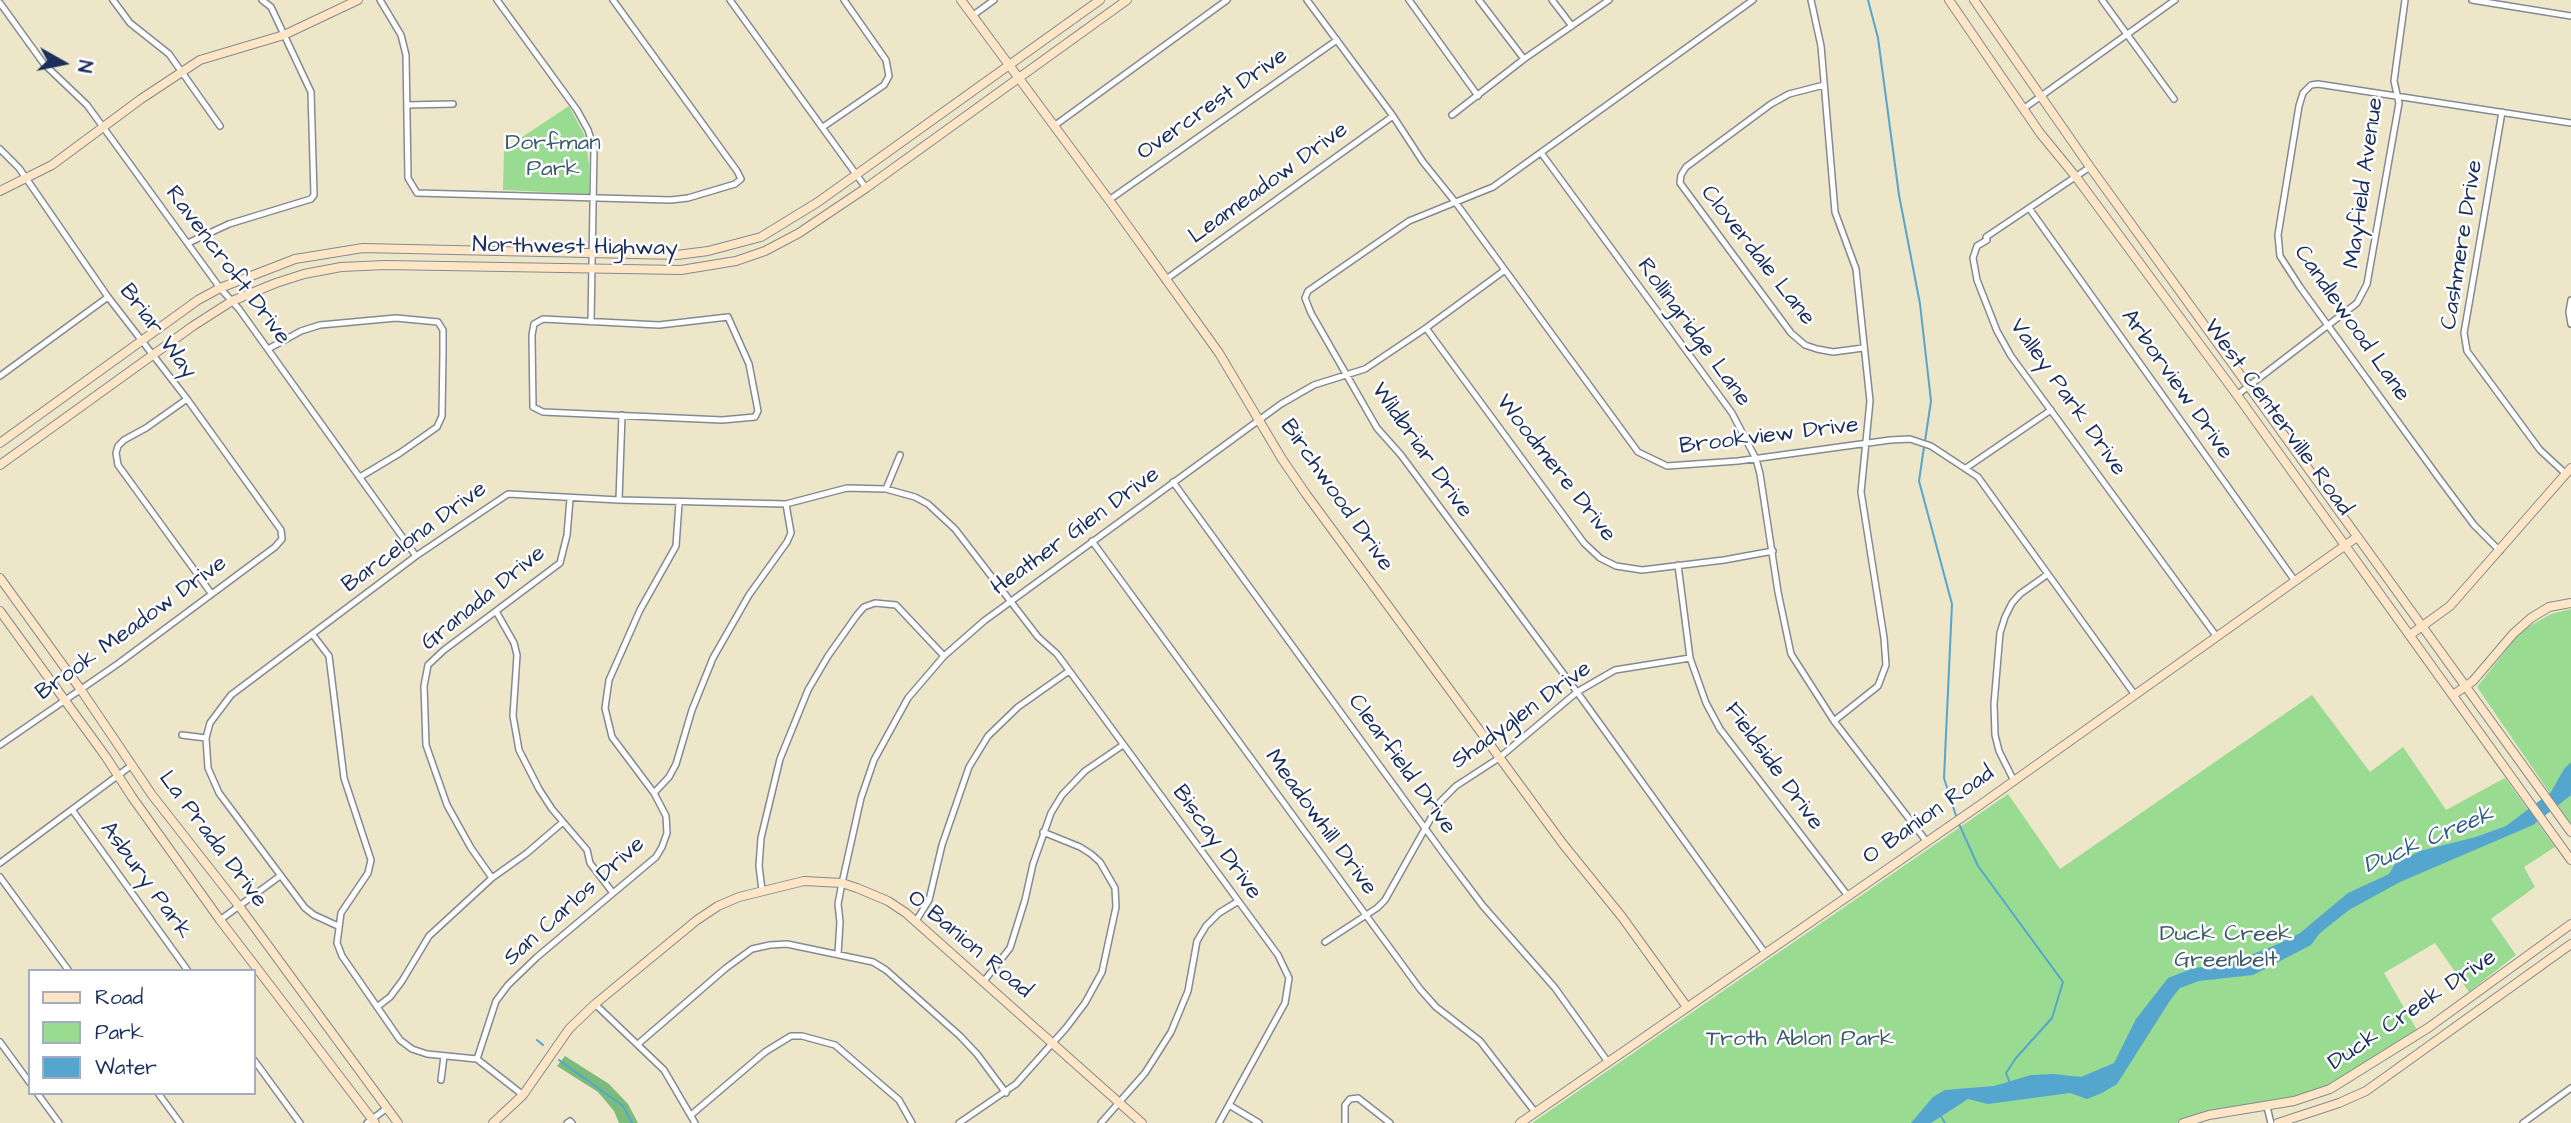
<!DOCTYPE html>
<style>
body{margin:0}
#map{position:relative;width:2571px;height:1123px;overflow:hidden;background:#ede6c9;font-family:"Architects Daughter",sans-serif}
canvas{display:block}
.legend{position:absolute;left:28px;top:969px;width:228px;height:126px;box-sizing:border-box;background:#fff;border:2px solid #a4acbf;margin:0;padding:9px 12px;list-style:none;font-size:21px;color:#1b2f5e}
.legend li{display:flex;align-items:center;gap:14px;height:35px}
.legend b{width:35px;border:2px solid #a4acbf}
.north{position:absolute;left:28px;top:28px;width:70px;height:70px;-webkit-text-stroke:5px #fff;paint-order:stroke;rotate:99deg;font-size:19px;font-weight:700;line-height:28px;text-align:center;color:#1b2f5e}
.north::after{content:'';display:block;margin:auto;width:24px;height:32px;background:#1b2f5e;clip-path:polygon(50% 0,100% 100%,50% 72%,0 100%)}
</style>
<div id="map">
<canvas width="2571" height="1123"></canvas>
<ul class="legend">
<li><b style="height:9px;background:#fde5c5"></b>Road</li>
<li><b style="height:19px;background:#9adb92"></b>Park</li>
<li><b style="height:19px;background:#54a6cf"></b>Water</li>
</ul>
<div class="north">N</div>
</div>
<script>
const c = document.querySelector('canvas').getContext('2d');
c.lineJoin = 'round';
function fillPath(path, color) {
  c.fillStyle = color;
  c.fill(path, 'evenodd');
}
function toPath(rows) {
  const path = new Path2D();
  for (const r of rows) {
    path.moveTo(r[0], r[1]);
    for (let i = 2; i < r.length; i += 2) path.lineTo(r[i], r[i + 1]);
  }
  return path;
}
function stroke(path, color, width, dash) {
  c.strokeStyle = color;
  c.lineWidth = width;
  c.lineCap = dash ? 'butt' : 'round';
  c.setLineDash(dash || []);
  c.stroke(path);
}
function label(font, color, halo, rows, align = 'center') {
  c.font = font + ' "Architects Daughter",sans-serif';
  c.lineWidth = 5;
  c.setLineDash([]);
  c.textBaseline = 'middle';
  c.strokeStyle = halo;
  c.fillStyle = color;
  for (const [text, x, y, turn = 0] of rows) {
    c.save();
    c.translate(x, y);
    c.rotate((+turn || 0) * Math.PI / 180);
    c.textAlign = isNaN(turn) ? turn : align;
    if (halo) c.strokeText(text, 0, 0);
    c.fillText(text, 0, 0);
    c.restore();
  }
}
fillPath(toPath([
 [569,106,585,136,589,164,589,194,503,190,504,149],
 [2571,609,2571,824,2477,687,2521,631,2551,614],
 [2312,695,2370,772,2403,747,2446,810,2505,778,2555,847,2524,867,2535,887,2491,919,2516,955,2469,992,2435,943,2384,973,2417,1030,2339,1082,2295,1099,2210,1113,2177,1123,1532,1123,2008,794,2060,869]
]), '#9adb92');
fillPath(toPath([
 [565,1056,609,1084,628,1104,638,1123,619,1123,614,1111,598,1092,557,1066]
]), '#7bbb7c');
fillPath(toPath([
 [2571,762,2571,795,2533,825,2400,882,2349,910,2320,933,2311,945,2253,975,2199,981,2180,988,2171,999,2117,1084,2102,1093,2087,1099,2070,1093,1988,1104,1968,1099,1931,1123,1911,1123,1933,1097,1945,1090,1994,1086,2031,1075,2054,1074,2081,1077,2114,1063,2136,1019,2168,978,2194,968,2228,964,2278,944,2300,933,2348,893,2389,874,2395,864,2420,851,2476,837,2506,826,2551,792,2564,769]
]), '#54a6cf');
stroke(toPath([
 [1868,0,1878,38,1899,195,1920,304,1931,401,1925,441],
 [1924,447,1919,481,1952,604,1944,778,1957,819],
 [1959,824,1978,866,2063,982,2052,1018,2016,1058,2006,1073,2010,1083],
 [537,1040,543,1045],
 [559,1060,623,1106,632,1123],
 [1940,1115,1945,1123]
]), '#54a6cf', 2);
const street = toPath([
 [113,0,130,23,169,54,220,126],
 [380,0,401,35,406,55,408,178,417,193,671,200,688,198,735,184,741,179,737,171,613,0],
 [497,0,577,110,588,130,594,148,591,322],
 [730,0,866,188],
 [1307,0,1393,116,1423,162,1456,203,1638,452,1667,466,1738,461,1890,440,1910,439,1931,446,1978,477,2135,695],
 [1409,0,1478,96],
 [1479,0,1524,59],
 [1552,0,1572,26],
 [1753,0,1493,187,1409,221,1308,291,1305,298,1311,313,1377,428,1401,455,1577,692,1765,953],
 [1811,0,1821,46,1835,212,1856,269,1870,401,1861,492,1884,638,1886,665,1878,686,1834,721],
 [2102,0,2174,99],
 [2472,0,2571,16],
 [0,3,44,64,87,105,220,288,239,309,416,556],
 [972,16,994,0],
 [1824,85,1789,94,1771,104,1686,167,1681,175,1680,183,1791,333,1805,345,1817,349,1833,352,1863,348],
 [407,105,453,104],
 [2023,109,2175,0],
 [2502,112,2464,333,2467,351,2540,450,2566,474],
 [1452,115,1524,59,1609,0],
 [1054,126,1227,0],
 [823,127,884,85,889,76,886,60,844,0],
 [0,149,19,168,108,297,187,399,281,530,282,539,275,547,119,663,0,745],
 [1542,154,1732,413,1756,459,1760,474,1778,592,1791,654,1834,721,1927,842],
 [2090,167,1986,237,1987,240,1977,246,1973,258,1977,280,1997,331,2011,356,2217,637],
 [1109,200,1337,40],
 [2029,208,2295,581],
 [188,243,229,224,311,199,314,195,311,92,271,7,262,0],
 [1165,280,1393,116],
 [2571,300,2569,312,2571,324],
 [728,317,749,364,758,411,755,417,722,420,543,412,533,407,532,335,534,324,543,319,659,325,728,317],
 [1426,328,1584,543,1600,558,1616,566,1642,570,1724,560,1773,551],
 [268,349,301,331,320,325,396,318,438,322,443,330,443,352,442,416,437,427,400,453,360,477],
 [0,376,108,297],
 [2237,395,2357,303,2367,284,2399,103,2394,81,2405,0],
 [187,399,146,428,124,440,118,446,116,453,118,465,211,593],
 [1966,468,2051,410],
 [1173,482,1446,857,1483,906,1555,988,1608,1062],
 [886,489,900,455],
 [619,500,622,415],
 [1092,541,1420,989,1436,1007,1480,1041,1535,1112],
 [2500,551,2474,525,2441,481,2300,287,2280,256,2278,235,2299,106,2303,93,2311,85,2318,84,2571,123],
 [1678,565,1690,658,1706,703,1720,729,1848,896],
 [497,613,514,643,517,655,513,716,519,750,539,789,552,809,587,850,590,863,613,893],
 [313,635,329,656,344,778,371,860,368,873,341,913,337,943,342,956,400,1040,412,1049,427,1054,477,1059,523,1095],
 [182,735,206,738],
 [2014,781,1999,751,1995,735,1994,704,2000,633,2005,617,2012,603,2020,594,2048,574],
 [654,793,669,777,676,764,692,710,713,658,749,595,787,542,791,533,786,504],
 [73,811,188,971],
 [0,863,132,765],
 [0,877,69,971],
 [492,878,471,848,447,805,426,745,424,686,428,665,444,650,560,563,567,535,570,499],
 [762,890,759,866,761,838,780,759,808,690,828,656,857,615,864,607,875,603,896,605,944,656],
 [220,920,280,876],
 [916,921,929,900,942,845,969,767,988,736,1018,707,1069,671],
 [338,926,314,915,305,908,219,793,208,768,206,738,210,723,231,695,416,556,508,494,619,500,786,504,847,488,886,489,915,497,928,504,955,529,1038,637,1057,654,1278,955,1289,978,1285,1003,1219,1123],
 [1325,942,1377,908,1385,900,1440,802,1456,786,1499,758,1577,692,1615,670,1690,658],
 [838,954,840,922,838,904,842,883,861,798,874,760,908,698,944,656,984,621,1281,404,1314,385,1365,369,1426,328,1505,270],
 [984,981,1010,948,1025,900,1033,864,1051,813,1062,795,1085,771,1123,745],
 [595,1004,664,1070,695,1123],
 [377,1007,390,997,402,981,429,936,492,878,527,853,563,822],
 [0,1042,30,1083],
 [638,1044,726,968,752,949,770,945,787,944,873,962,886,970,960,1036,977,1054,1006,1093],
 [477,1059,496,1001,508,985,537,957,656,857,662,847,667,833,666,816,654,793,612,737,605,708,609,680,617,662,640,610,676,546,679,503],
 [254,1060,300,1123],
 [441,1080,444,1056],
 [37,1093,59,1123],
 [158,1093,180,1123],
 [1229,1105,1259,1123],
 [2267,1107,2271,1123],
 [691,1115,765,1052,791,1036,802,1036,835,1045,899,1100,912,1123],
 [367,1123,387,1108],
 [567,1123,570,1121,572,1123],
 [959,1123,1016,1084,1066,1028,1085,1003,1102,972,1116,907,1115,888,1100,862,1091,854,1080,847,1043,832],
 [1101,1123,1145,1073,1171,1032,1188,991,1197,941,1206,926,1219,913,1237,902],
 [1345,1123,1345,1105,1350,1099,1358,1098,1390,1123],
 [2523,1123,2571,1088]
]);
const secondary = toPath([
 [961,0,1109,200,1219,353,1282,459,1306,494,1563,844,1622,917,1687,1007],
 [1949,0,2040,133,2076,177,2237,395,2571,860],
 [1974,0,2090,167,2571,832],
 [0,191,52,165,141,99,200,60,284,35,358,0],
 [0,443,198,300,220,288,295,259,363,248,677,255,708,251,761,237,818,202,1100,0],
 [0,465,193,326,232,301,276,283,304,274,341,267,385,265,681,270,736,261,765,251,799,233,866,188,1127,0],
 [0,578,81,690,152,795,239,906,398,1123],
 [0,611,106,757,132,797,220,920,375,1123],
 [2410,635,2450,606,2571,468],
 [2453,695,2473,681,2513,634,2531,618,2549,607,2571,603],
 [493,1123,523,1095,569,1029,595,1004,697,920,718,906,739,897,804,881,842,883,857,888,888,901,906,913,1142,1123],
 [1520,1123,1980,805,2357,537],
 [2183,1123,2209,1115,2294,1101,2330,1089,2428,1028,2571,924],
 [2278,1123,2339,1103,2366,1091,2571,944]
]);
stroke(street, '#848a94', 8);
stroke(secondary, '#848a94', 10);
stroke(street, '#fff', 5);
stroke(secondary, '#fde5c5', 8);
label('23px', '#1b2f5e', '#fff', [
 ["Overcrest Drive",1213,105,-35],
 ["Mayfield Avenue",2365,183,-82],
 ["Leameadow Drive",1269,184,-36],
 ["Cashmere Drive",2463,245,-81],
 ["Northwest Highway",575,248,1],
 ["Cloverdale Lane",1757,256,52],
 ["Ravencroft Drive",227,266,53],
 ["Candlewood Lane",2351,324,55],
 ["Briar Way",157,332,53],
 ["Rollingridge Lane",1693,333,54],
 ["Arborview Drive",2176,385,55],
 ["Valley Park Drive",2067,398,55],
 ["West Centerville Road",2277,418,54],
 ["Brookview Drive",1769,437,-7],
 ["Wildbriar Drive",1421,451,55],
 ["Woodmere Drive",1555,469,52],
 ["Birchwood Drive",1336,496,55],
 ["Heather Glen Drive",1076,532,-36],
 ["Barcelona Drive",415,538,-36],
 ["Granada Drive",484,599,-39],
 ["Brook Meadow Drive",132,629,-36],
 ["Shadyglen Drive",1522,716,-36],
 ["Clearfield Drive",1401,765,54],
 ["Fieldside Drive",1773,767,54],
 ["O Banion Road",1929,816,-35],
 ["Meadowhill Drive",1320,823,54],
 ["La Prada Drive",212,840,53],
 ["Biscay Drive",1216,843,54],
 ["Asbury Park",145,881,54],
 ["San Carlos Drive",575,902,-42],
 ["O Banion Road",969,945,40],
 ["Duck Creek Drive",2413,1011,-34]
]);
label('23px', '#3b5a6b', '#fff', [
 ["Dorfman",553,144],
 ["Park",553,170],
 ["Duck Creek",2226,935],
 ["Greenbelt",2226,961],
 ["Troth Ablon Park",1800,1040]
]);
label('italic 24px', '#325f8b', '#fff', [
 ["Duck Creek",2429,841,-23]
]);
</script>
